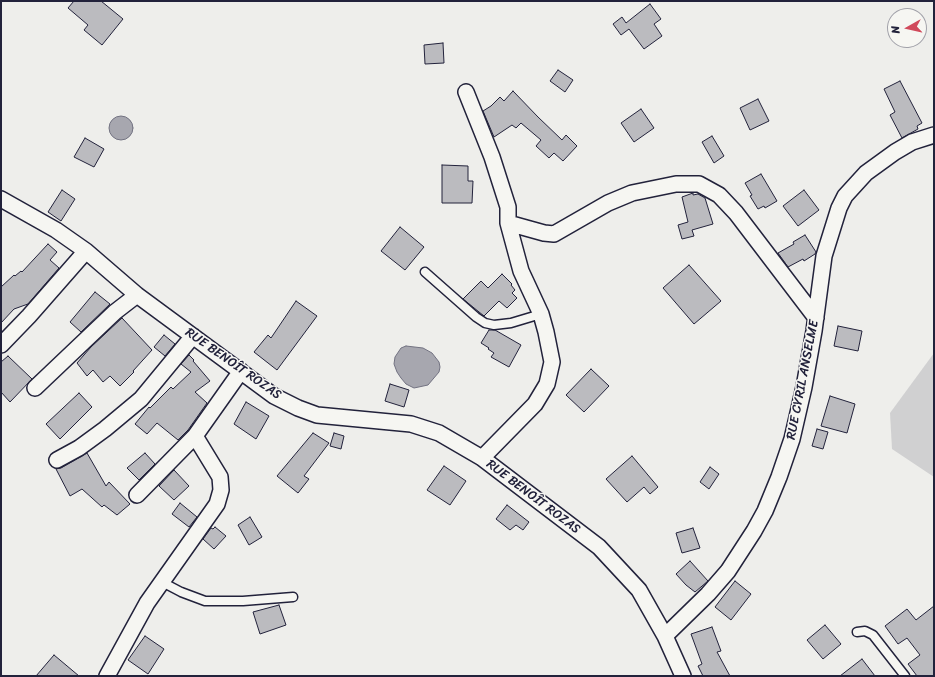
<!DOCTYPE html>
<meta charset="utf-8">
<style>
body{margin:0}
#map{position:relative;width:935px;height:677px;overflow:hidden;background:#eeeeeb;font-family:Sriracha,sans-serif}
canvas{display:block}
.frame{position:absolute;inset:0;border:2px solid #22223b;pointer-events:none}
.north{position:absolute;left:887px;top:8px;width:40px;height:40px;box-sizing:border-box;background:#f6f6f2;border:1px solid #a1a1a9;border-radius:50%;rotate:262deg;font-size:11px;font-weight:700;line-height:16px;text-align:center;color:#22223b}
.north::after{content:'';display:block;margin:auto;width:14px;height:18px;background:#d1495b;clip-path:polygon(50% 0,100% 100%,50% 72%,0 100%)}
</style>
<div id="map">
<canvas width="935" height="677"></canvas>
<div class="frame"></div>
<div class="north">N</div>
</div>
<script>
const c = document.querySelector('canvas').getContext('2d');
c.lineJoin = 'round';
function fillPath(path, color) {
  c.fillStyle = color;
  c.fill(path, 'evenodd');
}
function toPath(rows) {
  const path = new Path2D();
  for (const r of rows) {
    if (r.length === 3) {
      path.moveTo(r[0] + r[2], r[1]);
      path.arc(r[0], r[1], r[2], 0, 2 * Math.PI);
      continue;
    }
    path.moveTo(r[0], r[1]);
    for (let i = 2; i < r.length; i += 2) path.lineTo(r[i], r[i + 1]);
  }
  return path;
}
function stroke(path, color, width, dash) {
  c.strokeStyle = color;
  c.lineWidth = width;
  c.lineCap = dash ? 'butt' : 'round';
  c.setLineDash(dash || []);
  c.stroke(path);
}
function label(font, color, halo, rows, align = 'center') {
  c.font = font + ' Sriracha,sans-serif';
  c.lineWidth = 3;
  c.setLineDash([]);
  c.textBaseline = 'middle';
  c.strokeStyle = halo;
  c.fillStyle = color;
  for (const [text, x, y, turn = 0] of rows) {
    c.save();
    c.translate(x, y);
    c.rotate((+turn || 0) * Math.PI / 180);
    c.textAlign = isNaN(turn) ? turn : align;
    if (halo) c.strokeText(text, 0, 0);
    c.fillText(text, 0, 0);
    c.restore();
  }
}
fillPath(toPath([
 [934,353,934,477,892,449,890,413]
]), '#d0d0d1');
const water = toPath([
 [121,128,12],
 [406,346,423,348,432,353,439,362,440,367,439,372,428,385,414,388,406,384,401,378,397,372,394,364,395,357,401,348,406,346]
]);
fillPath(water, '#a7a7af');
stroke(water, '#727281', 1);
const building = toPath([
 [74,1,101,1,123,19,102,45,84,30,88,25,68,8,74,1],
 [650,4,661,19,654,24,662,36,644,49,629,29,621,35,613,24,622,17,626,23,650,4],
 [443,43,444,63,425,64,424,45,443,43],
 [558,70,573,80,565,92,550,81,558,70],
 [900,81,922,123,917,126,918,129,902,138,890,115,895,112,884,89,900,81],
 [513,91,538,117,562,140,566,135,577,146,563,161,554,153,549,158,536,146,541,140,521,123,516,128,512,125,494,137,483,111,491,106,500,97,504,101,513,91],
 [758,99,769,121,750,130,740,108,758,99],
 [641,109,654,128,634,142,621,123,641,109],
 [712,136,724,156,714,163,702,142,712,136],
 [85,138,104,149,94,167,74,157,85,138],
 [442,165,468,166,468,181,473,181,472,203,442,203,442,165],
 [761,174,777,201,765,208,764,206,758,209,750,196,752,195,745,183,761,174],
 [62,190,75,199,61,221,48,212,62,190],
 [804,190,819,210,798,226,783,206,804,190],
 [693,193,693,195,698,194,705,198,713,224,692,230,694,236,682,239,678,225,688,222,682,197,693,193],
 [400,227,424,247,405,270,381,251,400,227],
 [805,235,816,252,815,254,804,261,803,259,788,267,778,253,794,244,793,242,805,235],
 [48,244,57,252,50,260,59,268,28,304,14,309,1,323,1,287,14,275,15,276,21,271,22,272,48,244],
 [689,265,721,301,694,324,663,288,689,265],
 [502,274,512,284,511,285,515,290,512,293,517,298,507,308,499,301,484,316,463,299,481,281,488,288,502,274],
 [95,292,110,304,81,332,70,322,95,292],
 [296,301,317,316,277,370,254,352,268,335,271,338,296,301],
 [122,318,152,350,133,371,134,372,120,386,110,376,103,382,93,370,87,376,77,363,91,347,122,318],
 [838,326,862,331,858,351,834,346,838,326],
 [489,330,495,330,521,345,509,367,491,357,494,353,488,349,489,348,481,343,489,330],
 [164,335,175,344,165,356,154,347,164,335],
 [189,355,194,360,193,361,210,381,195,392,207,403,188,430,178,440,157,423,147,434,135,424,149,407,150,408,171,387,173,389,191,372,181,364,189,355],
 [8,356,32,379,10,402,1,392,1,362,8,356],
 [591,369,609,386,584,412,566,395,591,369],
 [390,384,409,390,404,407,385,401,390,384],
 [79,393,92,407,60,439,46,424,79,393],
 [830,396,855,404,847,433,821,426,830,396],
 [246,402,269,416,256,439,234,424,246,402],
 [817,429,828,432,823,449,812,446,817,429],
 [313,433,329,443,304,476,309,479,298,493,277,476,313,433],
 [334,433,344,436,341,449,330,446,334,433],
 [87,453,106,486,109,482,130,504,117,515,104,505,102,507,82,489,70,496,56,469,61,468,87,453],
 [145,453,155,464,139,480,127,468,145,453],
 [632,456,658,487,650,494,644,487,627,502,606,479,632,456],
 [444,466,466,481,450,505,427,490,444,466],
 [710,467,719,474,709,489,700,482,710,467],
 [174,470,189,486,174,500,159,486,174,470],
 [180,503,197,517,189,527,172,514,180,503],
 [507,505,529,522,523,530,516,525,510,530,496,519,507,505],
 [250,517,262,537,249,545,238,525,250,517],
 [215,527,226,536,214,549,203,539,211,528,213,529,215,527],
 [693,528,700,548,682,553,676,533,693,528],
 [690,561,708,581,695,592,686,585,676,574,690,561],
 [735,581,751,594,731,620,715,607,735,581],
 [279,605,286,625,260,634,253,612,279,605],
 [934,606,934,676,917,676,908,664,920,655,907,638,898,644,885,626,907,609,916,620,934,606],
 [825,625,841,644,823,659,807,640,825,625],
 [712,627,721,651,717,652,730,676,703,676,698,666,702,664,691,634,712,627],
 [145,636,164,649,148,674,128,660,145,636],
 [54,655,79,676,36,676,54,655],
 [862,659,875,676,840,676,862,659]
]);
fillPath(building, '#bbbbbf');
stroke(building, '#22223b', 1);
const lane = toPath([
 [425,272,476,317,485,323,494,325,511,323,541,314],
 [162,582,181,592,205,601,243,601,293,597],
 [857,632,865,631,873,635,905,676]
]);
const street = toPath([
 [466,92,492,157,508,207,508,223,521,271,541,314,546,332,552,362,547,384,535,404,482,458],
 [1,199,56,230,86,251,137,295,274,396,298,408,317,415,411,424,439,433,482,458,599,547,639,590,665,636,683,676],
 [508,223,544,233,554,234,608,203,632,193,676,184,699,184,719,195,736,213,816,318],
 [1,345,29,316,86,251],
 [35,388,115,312,137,295],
 [57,460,79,448,105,429,141,399,193,336],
 [137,495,195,436,241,371],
 [665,636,708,594,728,571,754,531,765,511,779,477,792,439,804,387,814,331,824,256,839,208,845,196,866,173,895,152,912,142,934,135],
 [107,676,147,603,217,504,221,490,220,477,195,436]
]);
stroke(lane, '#22223b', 11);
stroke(street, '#22223b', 18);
stroke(lane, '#f6f6f2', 8);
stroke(street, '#f6f6f2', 15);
label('13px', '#22223b', '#f6f6f2', [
 ["RUE BENOÎT ROZAS",233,364,35],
 ["RUE CYRIL ANSELME",803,380,-79],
 ["RUE BENOÎT ROZAS",533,497,37]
]);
</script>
